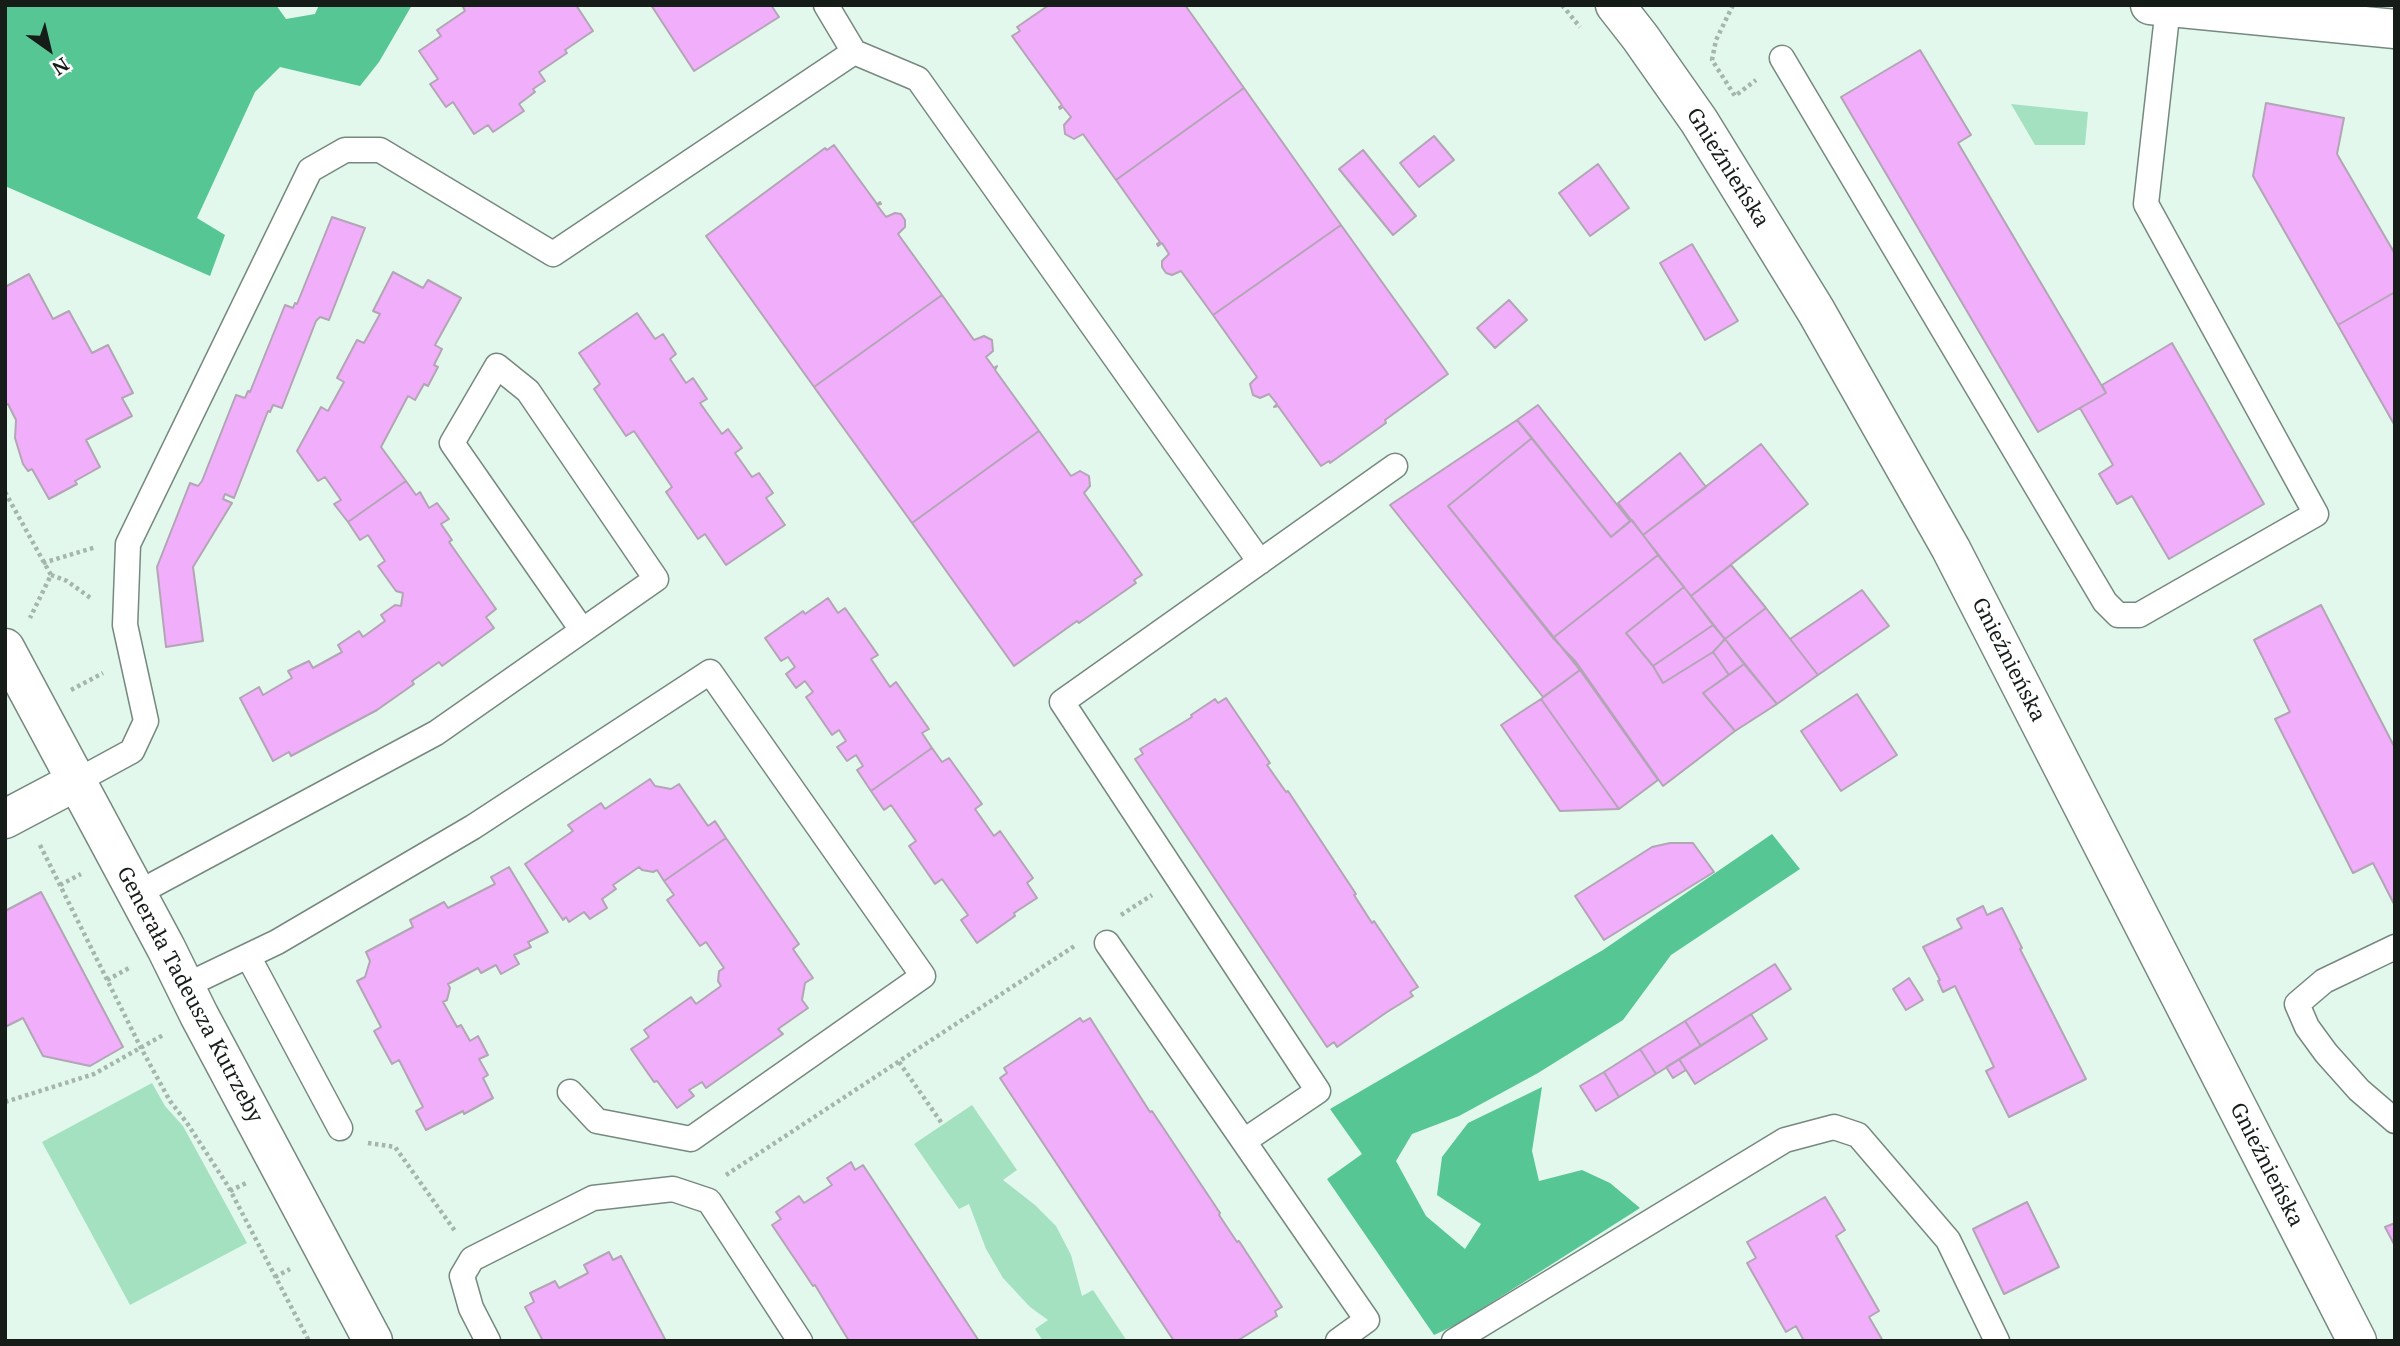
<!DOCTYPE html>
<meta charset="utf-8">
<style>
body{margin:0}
#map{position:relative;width:2400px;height:1346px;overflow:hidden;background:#e3f8ec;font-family:"Noto Serif",serif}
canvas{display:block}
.frame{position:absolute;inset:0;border:7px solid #161d19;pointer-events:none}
.north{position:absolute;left:14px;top:14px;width:70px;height:70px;-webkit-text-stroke:5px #fff;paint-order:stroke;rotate:146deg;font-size:19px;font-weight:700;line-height:28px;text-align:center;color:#161d19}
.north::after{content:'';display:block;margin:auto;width:24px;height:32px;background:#161d19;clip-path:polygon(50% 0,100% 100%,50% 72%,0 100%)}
</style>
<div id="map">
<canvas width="2400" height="1346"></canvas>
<div class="frame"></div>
<div class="north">N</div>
</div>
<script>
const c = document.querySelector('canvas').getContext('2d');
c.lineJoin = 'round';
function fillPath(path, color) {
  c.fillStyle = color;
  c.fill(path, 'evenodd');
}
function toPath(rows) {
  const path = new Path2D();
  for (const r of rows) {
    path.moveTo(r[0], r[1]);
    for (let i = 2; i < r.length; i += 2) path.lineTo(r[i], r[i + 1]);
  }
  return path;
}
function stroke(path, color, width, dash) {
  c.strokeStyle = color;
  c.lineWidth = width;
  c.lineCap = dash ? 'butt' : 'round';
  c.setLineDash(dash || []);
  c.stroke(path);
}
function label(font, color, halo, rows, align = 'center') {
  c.font = font + ' "Noto Serif",serif';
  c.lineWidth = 7;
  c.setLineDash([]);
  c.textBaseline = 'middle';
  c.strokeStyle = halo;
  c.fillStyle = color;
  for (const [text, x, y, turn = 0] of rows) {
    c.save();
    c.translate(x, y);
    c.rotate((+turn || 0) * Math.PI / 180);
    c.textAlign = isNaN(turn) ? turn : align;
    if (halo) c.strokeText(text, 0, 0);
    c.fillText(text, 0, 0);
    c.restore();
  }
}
fillPath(toPath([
 [2011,104,2088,112,2085,145,2035,145],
 [152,1083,165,1106,183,1126,247,1243,130,1305,42,1142],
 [972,1105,1017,1170,1003,1180,1035,1205,1056,1226,1071,1255,1082,1296,1093,1290,1127,1341,1043,1341,1035,1329,1048,1320,1030,1307,1003,1278,986,1249,969,1204,959,1209,914,1144]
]), '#a3e1c1');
fillPath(toPath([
 [5,5,276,5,286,19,315,14,319,5,412,5,379,62,360,86,280,67,255,92,197,218,225,235,210,276,5,186],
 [1772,834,1800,869,1671,955,1623,1020,1538,1073,1459,1116,1412,1134,1396,1161,1426,1216,1465,1249,1481,1224,1437,1195,1442,1157,1468,1123,1542,1087,1532,1151,1539,1181,1582,1170,1610,1183,1640,1208,1458,1324,1434,1335,1327,1179,1362,1154,1330,1109,1603,950]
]), '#55c694');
const building = toPath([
 [466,5,576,5,593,31,565,50,567,53,539,72,545,81,533,89,535,92,519,104,524,111,493,132,488,125,474,134,453,102,446,107,430,84,438,79,419,51,441,36,437,30,465,11,463,7,466,5],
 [651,5,771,5,779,17,694,71,651,5],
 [1049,5,1185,5,1244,88,1116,180,1083,134,1074,139,1065,134,1064,125,1071,117,1063,107,1060,109,1059,107,1062,105,1012,36,1020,31,1017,27,1049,5],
 [1920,50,1971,135,1958,143,2106,393,2038,432,1841,97,1920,50],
 [1244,88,1341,225,1213,315,1181,271,1172,275,1166,273,1162,267,1162,261,1169,254,1162,243,1158,246,1157,244,1160,242,1116,180,1244,88],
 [2266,103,2344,118,2337,154,2395,254,2395,292,2338,325,2253,176,2266,103],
 [1434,136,1454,160,1419,187,1400,163,1434,136],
 [834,145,877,204,880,202,881,204,877,205,886,217,895,213,901,214,905,220,905,227,898,234,942,295,814,387,706,236,825,148,827,150,834,145],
 [1363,150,1416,216,1393,235,1339,169,1363,150],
 [1598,164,1629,208,1590,236,1559,193,1598,164],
 [332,217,365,228,363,233,329,320,320,317,316,321,282,408,273,405,270,412,268,411,234,498,225,494,223,499,232,503,193,567,203,641,166,647,157,567,190,483,198,486,202,481,236,395,245,398,248,391,250,392,285,305,293,308,295,303,297,304,332,217],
 [1341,225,1448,374,1385,420,1386,423,1330,463,1329,461,1321,466,1278,406,1274,407,1277,404,1269,394,1260,398,1253,395,1250,384,1257,377,1213,315,1341,225],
 [1692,244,1738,321,1705,340,1660,263,1692,244],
 [393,272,423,288,428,280,461,298,435,345,442,349,434,365,438,367,428,386,424,384,415,400,408,396,381,447,406,481,348,522,334,504,341,500,325,477,318,481,297,451,321,407,328,411,344,382,337,378,357,340,364,343,380,314,373,311,393,272],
 [29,274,53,319,69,311,92,353,108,345,133,393,122,398,132,416,86,440,100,467,75,481,77,484,49,499,32,469,28,471,23,464,15,438,16,420,8,404,5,405,5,287,29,274],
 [2395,292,2395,426,2338,325,2395,292],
 [942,295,974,340,984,336,992,340,993,351,986,357,994,368,997,366,995,370,1039,431,912,523,814,387,942,295],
 [1509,300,1527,320,1495,348,1477,328,1509,300],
 [637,313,655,339,663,334,676,354,670,359,686,383,693,378,707,399,700,403,722,434,728,429,742,448,735,453,752,477,759,473,773,493,766,498,785,525,726,565,705,534,698,539,666,492,672,487,634,431,626,436,594,389,600,384,579,353,637,313],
 [2172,343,2264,504,2169,559,2132,496,2117,504,2099,474,2113,465,2080,408,2106,393,2102,385,2172,343],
 [1538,405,1630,521,1611,537,1517,420,1538,405],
 [1517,420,1532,438,1448,506,1580,670,1543,697,1390,505,1517,420],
 [1039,431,1071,476,1080,471,1089,476,1090,486,1084,493,1142,575,1134,580,1136,583,1079,623,1077,621,1014,666,912,523,1039,431],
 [1532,438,1611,537,1632,520,1658,555,1553,638,1448,506,1532,438],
 [1761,444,1808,504,1691,596,1643,535,1761,444],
 [1680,453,1706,487,1643,535,1618,503,1680,453],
 [406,481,416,495,420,492,429,508,437,503,449,519,441,524,452,540,449,542,496,609,486,617,494,628,442,666,439,662,412,681,414,684,377,710,291,756,289,752,273,761,240,698,259,687,263,695,292,678,288,671,309,661,313,668,342,652,338,645,359,631,363,637,385,621,381,615,395,605,401,606,403,593,396,591,378,566,385,561,368,535,360,540,348,522,406,481],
 [1658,555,1684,587,1626,633,1653,666,1663,683,1713,652,1729,675,1703,693,1735,731,1663,786,1576,662,1553,638,1658,555],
 [1731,565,1766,608,1725,639,1691,596,1731,565],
 [1684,587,1713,625,1653,666,1626,633,1684,587],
 [1862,590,1889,626,1818,675,1790,639,1862,590],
 [828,598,838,613,845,608,878,655,871,659,890,687,896,682,929,729,922,733,932,748,871,791,857,770,863,766,856,755,847,761,837,747,846,741,839,730,832,735,806,697,813,692,805,681,796,688,786,674,795,667,788,657,781,661,765,638,803,611,805,614,828,598],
 [2321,605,2395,748,2395,906,2373,863,2353,873,2275,719,2290,712,2254,640,2321,605],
 [1766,608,1818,675,1777,704,1725,639,1766,608],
 [1713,625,1725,639,1713,652,1663,683,1653,666,1713,625],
 [1725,639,1744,664,1729,675,1713,652,1725,639],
 [1744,664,1777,704,1735,731,1703,693,1744,664],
 [1580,670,1658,780,1619,809,1541,699,1580,670],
 [1857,694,1897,755,1841,791,1801,731,1857,694],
 [1226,698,1270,763,1267,765,1286,792,1288,791,1356,894,1354,895,1372,923,1374,921,1418,987,1410,992,1413,996,1387,1012,1337,1047,1334,1042,1327,1047,1135,759,1143,754,1140,749,1192,717,1191,715,1215,699,1218,703,1226,698],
 [1541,699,1619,809,1560,811,1501,725,1541,699],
 [932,748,942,762,949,758,982,804,975,809,994,836,1000,831,1033,878,1027,883,1037,898,1014,913,1015,916,977,943,961,920,968,915,942,879,935,884,909,846,916,841,891,805,884,810,871,791,932,748],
 [650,779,655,786,671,789,679,784,708,826,715,821,726,838,664,881,657,870,653,872,642,870,639,867,613,885,616,889,602,899,607,908,590,919,584,912,569,922,566,917,563,920,525,864,573,831,568,825,601,803,605,809,650,779],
 [726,838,799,944,793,949,813,978,805,983,802,1000,808,1008,778,1029,783,1034,706,1088,702,1082,689,1090,694,1096,677,1108,657,1081,654,1082,631,1049,649,1037,644,1030,691,997,696,1004,721,986,718,981,719,971,724,968,706,942,700,946,667,900,674,895,664,881,726,838],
 [1670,843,1693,843,1714,872,1604,940,1575,896,1652,847,1670,843],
 [509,867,548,932,528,942,531,947,514,955,519,964,501,974,496,965,481,973,478,968,448,984,450,988,447,1000,443,1002,457,1027,461,1025,470,1041,478,1036,488,1055,479,1059,488,1075,483,1078,493,1098,464,1114,463,1111,426,1130,416,1111,423,1107,399,1060,392,1064,374,1031,381,1027,357,981,365,977,370,961,366,952,413,927,410,920,444,902,448,908,495,884,491,877,509,867],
 [41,892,123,1047,90,1066,43,1056,23,1018,5,1027,5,911,41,892],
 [1983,906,1987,915,2002,908,2022,948,2020,949,2086,1079,2009,1117,1986,1071,1994,1067,1955,986,1943,992,1938,981,1940,980,1923,947,1962,928,1957,919,1983,906],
 [1775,964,1791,989,1701,1046,1685,1021,1775,964],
 [1909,978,1923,1000,1906,1010,1893,989,1909,978],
 [1751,1014,1767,1039,1695,1084,1679,1059,1751,1014],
 [1080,1018,1083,1022,1090,1018,1150,1112,1152,1111,1220,1213,1219,1215,1237,1242,1239,1241,1282,1307,1275,1311,1277,1316,1237,1341,1174,1341,1000,1078,1007,1073,1004,1068,1080,1018],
 [1685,1021,1701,1046,1656,1074,1640,1049,1685,1021],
 [1640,1049,1656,1074,1619,1097,1604,1072,1640,1049],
 [1679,1059,1686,1070,1673,1078,1666,1067,1679,1059],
 [1604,1072,1619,1097,1596,1111,1580,1086,1604,1072],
 [851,1162,855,1170,863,1165,979,1341,849,1341,815,1285,813,1286,772,1225,781,1219,776,1212,799,1196,804,1203,832,1185,827,1178,851,1162],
 [1825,1197,1845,1230,1836,1236,1879,1311,1869,1317,1883,1341,1804,1341,1796,1326,1786,1332,1747,1263,1756,1258,1747,1242,1825,1197],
 [2027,1202,2059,1267,2004,1294,1973,1229,2027,1202],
 [2395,1223,2395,1246,2385,1227,2395,1223],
 [609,1252,613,1260,621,1256,666,1341,543,1341,525,1307,534,1302,530,1293,555,1281,559,1288,588,1273,584,1265,609,1252]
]);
fillPath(building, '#f0aefb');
stroke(building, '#b2a5b4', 2);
const service = toPath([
 [826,5,854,52,918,79,1260,562],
 [1782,58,2105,602,2118,615,2139,615,2316,514,2146,204,2168,7],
 [75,782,132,751,146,721,125,625,128,544,310,170,345,150,380,150,553,254,854,52],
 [136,894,436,733,656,579,528,391,497,366,452,443,582,630],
 [1107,943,1367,1320,1338,1341],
 [2395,947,2324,981,2297,1004,2307,1027,2326,1053,2359,1090,2395,1121],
 [248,956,340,1128],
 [185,986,277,942,473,827,710,672,923,976,691,1139,597,1121,570,1092],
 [1244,1141,1318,1091,1062,702,1395,466],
 [488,1341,471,1308,462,1276,472,1259,593,1198,673,1189,709,1201,800,1341],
 [1454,1341,1785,1140,1834,1127,1858,1135,1948,1240,1997,1341]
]);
const minor = toPath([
 [5,648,166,948,199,1015,373,1341],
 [5,819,75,782]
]);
const tertiary = toPath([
 [1615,5,1640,37,1699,121,1816,311,1951,549,2357,1341],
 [2150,5,2395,29]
]);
stroke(service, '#76897f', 27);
stroke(minor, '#76897f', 41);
stroke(tertiary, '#76897f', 41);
stroke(toPath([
 [1562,5,1580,27],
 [1733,5,1716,40,1712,60,1735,96,1756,80],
 [5,492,51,575,30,618],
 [43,563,96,547],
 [51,575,67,581,92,599],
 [71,690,103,673],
 [40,845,141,1048,170,1101,187,1123,228,1186,309,1341],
 [60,885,81,874],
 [1121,915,1152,895],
 [107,980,131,967],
 [899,1062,943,1125],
 [5,1102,94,1074,165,1034],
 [368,1143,395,1147,455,1231],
 [726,1175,1076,945],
 [230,1191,246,1183],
 [275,1277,290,1269]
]), '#a5b6ad', 4.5, [3.5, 3.5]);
stroke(service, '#fff', 24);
stroke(minor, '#fff', 38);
stroke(tertiary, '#fff', 38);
label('21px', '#161d19', '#fff', [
 ["Gnieźnieńska",1727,168,58],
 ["Gnieźnieńska",2008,660,63],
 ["Generała Tadeusza Kutrzeby",189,995,62],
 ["Gnieźnieńska",2266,1165,63]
]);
</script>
